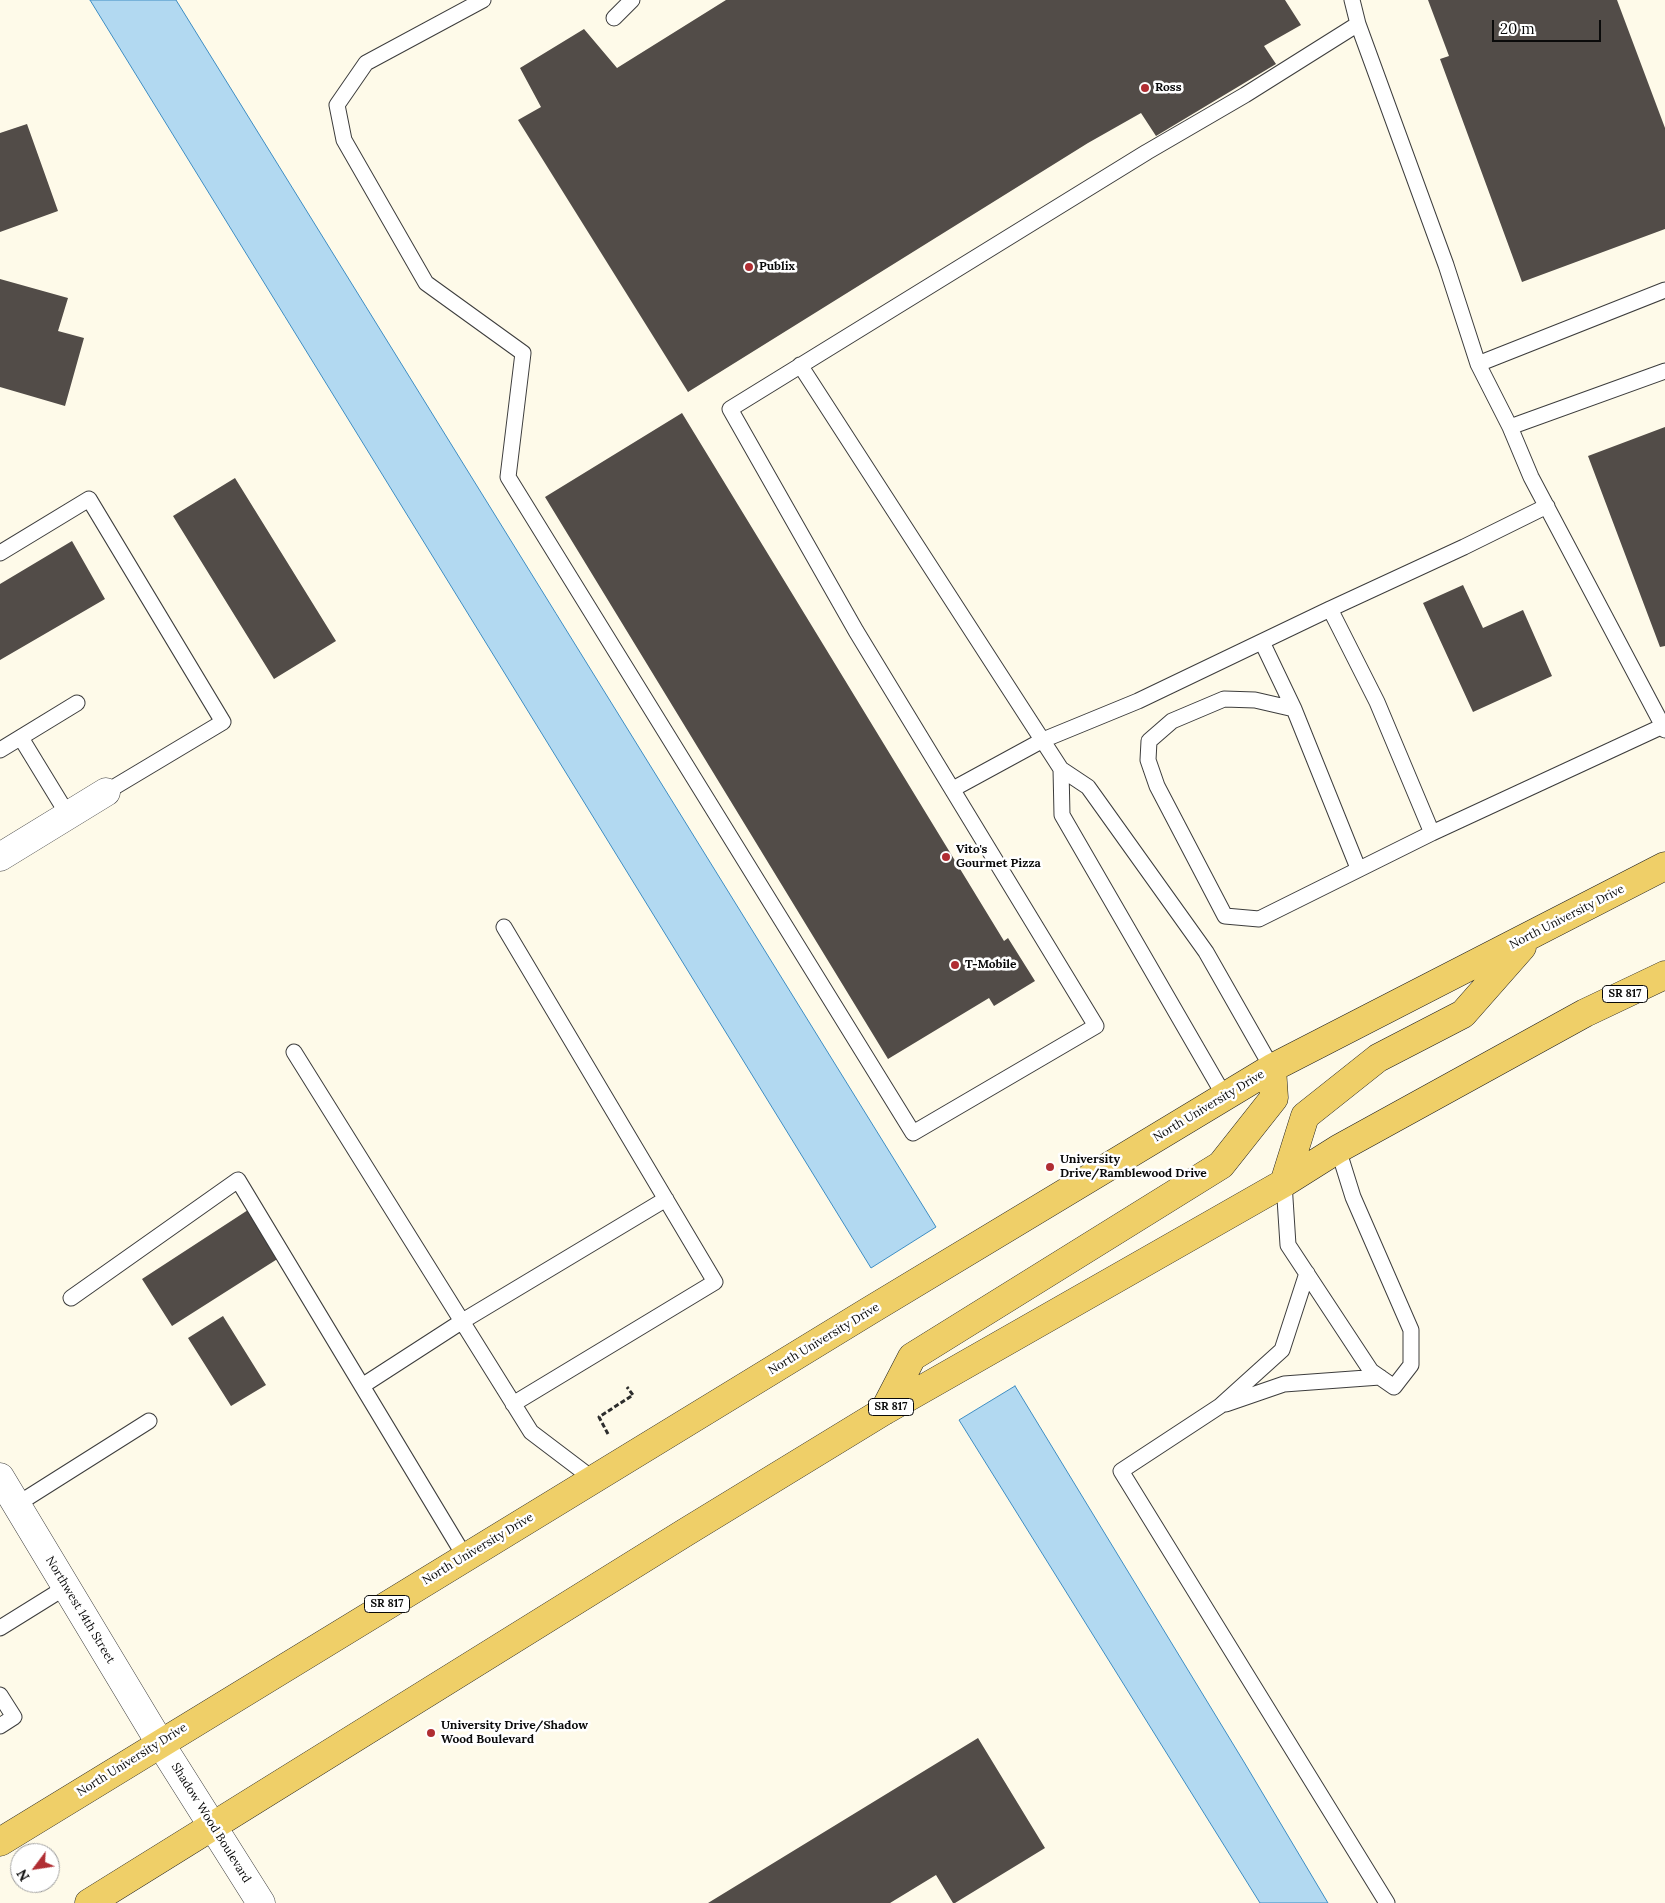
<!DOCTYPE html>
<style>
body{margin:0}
#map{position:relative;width:1665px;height:1903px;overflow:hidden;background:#fefae9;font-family:Lora,serif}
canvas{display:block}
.north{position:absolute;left:10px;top:1843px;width:50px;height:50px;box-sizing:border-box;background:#fff;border:1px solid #9d9d9d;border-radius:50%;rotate:239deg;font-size:14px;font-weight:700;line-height:20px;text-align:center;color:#0a0a0a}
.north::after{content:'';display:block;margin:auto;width:18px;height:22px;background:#b02d32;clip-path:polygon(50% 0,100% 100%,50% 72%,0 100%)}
.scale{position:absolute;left:1492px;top:20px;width:109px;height:22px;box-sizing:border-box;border:2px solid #0a0a0a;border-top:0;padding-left:6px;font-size:15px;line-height:18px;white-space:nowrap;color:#0a0a0a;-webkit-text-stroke:4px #fff;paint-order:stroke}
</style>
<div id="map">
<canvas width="1665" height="1903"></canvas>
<div class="north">N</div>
<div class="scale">20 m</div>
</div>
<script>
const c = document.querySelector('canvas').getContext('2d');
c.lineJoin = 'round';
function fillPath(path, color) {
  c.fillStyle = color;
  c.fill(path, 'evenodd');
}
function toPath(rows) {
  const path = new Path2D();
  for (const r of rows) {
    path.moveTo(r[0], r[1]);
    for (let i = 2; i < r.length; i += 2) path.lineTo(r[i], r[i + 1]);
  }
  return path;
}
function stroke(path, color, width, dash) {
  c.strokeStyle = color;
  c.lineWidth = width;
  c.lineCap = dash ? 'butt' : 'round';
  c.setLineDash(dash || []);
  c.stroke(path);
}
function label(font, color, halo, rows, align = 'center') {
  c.font = font + ' Lora,serif';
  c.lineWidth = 5;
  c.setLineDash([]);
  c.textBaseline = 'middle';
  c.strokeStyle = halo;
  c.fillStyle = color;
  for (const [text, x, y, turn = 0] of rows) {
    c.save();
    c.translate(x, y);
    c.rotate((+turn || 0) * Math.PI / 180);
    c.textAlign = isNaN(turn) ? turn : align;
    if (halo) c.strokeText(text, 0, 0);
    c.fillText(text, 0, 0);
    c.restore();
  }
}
const water = toPath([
 [90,0,176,0,936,1227,871,1268,90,0],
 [1015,1386,1244,1762,1328,1903,1260,1903,959,1420,1015,1386]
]);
fillPath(water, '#b2d9f1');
stroke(water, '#3e8dc3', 1);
fillPath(toPath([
 [726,0,1285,0,1301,25,1264,46,1276,64,1156,136,1141,113,1088,143,688,392,518,120,541,107,520,68,584,29,617,68],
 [1428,0,1617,0,1665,128,1665,229,1522,282,1440,59,1449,56],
 [27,124,58,211,0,232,0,133],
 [0,279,68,298,58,331,84,338,65,406,0,387],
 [682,413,1004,941,1008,938,1035,981,994,1006,989,998,888,1059,545,497],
 [1665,427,1665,646,1660,647,1588,456],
 [235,478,336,641,274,679,173,516],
 [72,541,105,599,0,660,0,584],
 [1463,585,1483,628,1523,610,1552,676,1473,712,1423,603],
 [248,1210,279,1258,172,1326,142,1279],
 [223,1316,266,1385,231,1406,188,1338],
 [978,1738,1045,1848,955,1903,953,1903,936,1875,890,1903,708,1903]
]), '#524c48');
const lane = toPath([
 [483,0,366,63,337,105,344,140,426,283,523,353,508,477,913,1133,1096,1026,856,631,730,409,1147,152,1245,95,1358,24],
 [1352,0,1358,24,1446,265,1478,364,1510,427,1531,477,1665,730],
 [614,18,632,0],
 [1478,364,1665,290],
 [800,365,1061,769,1088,787,1206,952,1272,1068],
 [1510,427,1665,371],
 [0,553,89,499,223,722,106,792],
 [1262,642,1294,709,1358,868],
 [1294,709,1255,700,1224,699,1172,721,1149,741,1148,760,1157,786,1225,916,1259,919,1432,833,1377,702,1330,609,1464,547,1547,506],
 [21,738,68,815],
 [0,750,77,703],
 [1061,769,1062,815,1225,1097],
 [953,789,1043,740,1138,701,1330,609],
 [1432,833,1663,726],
 [504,927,715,1282,513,1404],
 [294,1052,531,1432,593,1479],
 [1284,1183,1288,1245,1371,1371,1394,1387,1411,1365,1411,1330,1353,1197,1338,1149],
 [1307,1273,1282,1350,1220,1406,1121,1471,1387,1903],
 [71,1298,238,1180,465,1557],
 [362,1386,461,1322,666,1199],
 [1226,1404,1284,1384,1380,1377],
 [16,1505,149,1421],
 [0,1628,66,1587],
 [0,1695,14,1717,0,1726]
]);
const street = toPath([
 [0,857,106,792],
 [0,1477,160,1743,261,1903]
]);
const primary = toPath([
 [1284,1183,1305,1116,1378,1058,1463,1014,1522,947],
 [884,1411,912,1357,1221,1165,1274,1098,1272,1068],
 [0,1842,869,1311,1272,1068,1665,866],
 [89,1903,686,1532,884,1411,1284,1183,1338,1149,1585,1013,1665,975]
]);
stroke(lane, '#3d3d3d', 17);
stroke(street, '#3d3d3d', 29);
stroke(primary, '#1b1b1b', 29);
stroke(toPath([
 [608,1434,599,1417,633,1395,627,1387]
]), '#2c2c2c', 3, [5, 2.5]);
stroke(lane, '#fff', 15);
stroke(street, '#fff', 28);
stroke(primary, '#efcf68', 28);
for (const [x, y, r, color] of [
 [1145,88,5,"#b02d32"],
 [749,267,5,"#b02d32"],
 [946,857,5,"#b02d32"],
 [955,965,5,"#b02d32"],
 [1050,1167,5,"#b02d32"],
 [431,1733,5,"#b02d32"]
]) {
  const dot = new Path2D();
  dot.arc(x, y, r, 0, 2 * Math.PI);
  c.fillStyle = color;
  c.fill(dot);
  stroke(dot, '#fff', 2);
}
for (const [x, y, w] of [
 [1625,994,45],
 [891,1407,45],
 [387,1604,45]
]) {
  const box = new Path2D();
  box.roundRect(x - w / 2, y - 8.5, w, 17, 4);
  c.fillStyle = '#fff';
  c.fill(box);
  stroke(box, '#0a0a0a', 1);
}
label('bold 11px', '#0a0a0a', null, [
 ["SR 817",1625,994],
 ["SR 817",891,1407],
 ["SR 817",387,1604]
]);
label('bold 12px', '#0a0a0a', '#fff', [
 ["Ross",1155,88],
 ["Publix",759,267],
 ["Vito's",956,850],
 ["Gourmet Pizza",956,864],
 ["T-Mobile",965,965],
 ["University",1060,1160],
 ["Drive/Ramblewood Drive",1060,1174],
 ["University Drive/Shadow",441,1726],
 ["Wood Boulevard",441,1740]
], 'left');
label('12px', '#0a0a0a', '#fff', [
 ["North University Drive",1567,917,-27],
 ["North University Drive",1209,1106,-31],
 ["North University Drive",824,1339,-31],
 ["North University Drive",478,1549,-31],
 ["Northwest 14th Street",80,1610,59],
 ["North University Drive",132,1760,-32],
 ["Shadow Wood Boulevard",211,1823,58]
]);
</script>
